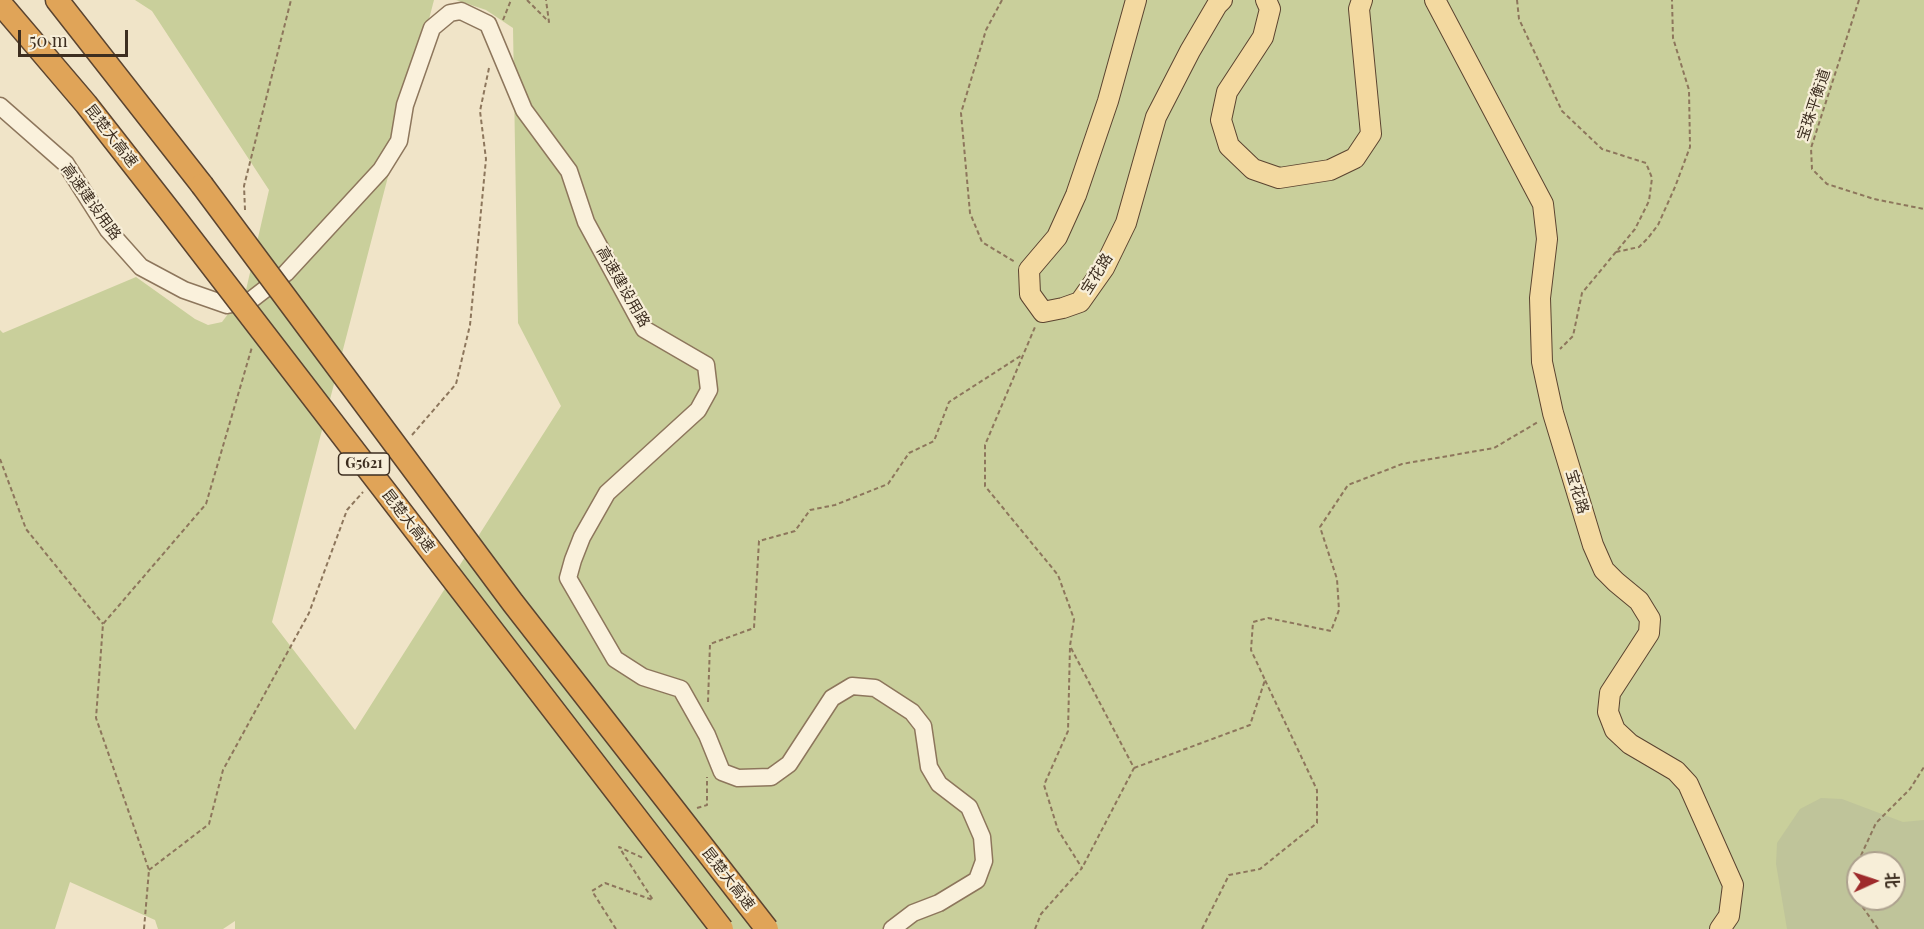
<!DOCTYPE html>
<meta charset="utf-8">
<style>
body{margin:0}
#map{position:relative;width:1924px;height:929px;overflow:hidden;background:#f0e4c8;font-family:"Playfair Display","Noto Sans SC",serif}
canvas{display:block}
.north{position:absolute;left:1846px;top:851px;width:60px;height:60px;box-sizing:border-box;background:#f7eed8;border:2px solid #ada18e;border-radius:50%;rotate:87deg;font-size:16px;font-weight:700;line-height:24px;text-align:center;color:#3d2e20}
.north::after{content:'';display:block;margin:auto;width:21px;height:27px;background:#9e2a2b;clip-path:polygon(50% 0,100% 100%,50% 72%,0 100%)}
.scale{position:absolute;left:18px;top:30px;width:110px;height:27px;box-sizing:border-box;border:3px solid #3d2e20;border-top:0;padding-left:8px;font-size:18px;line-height:21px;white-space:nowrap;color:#3d2e20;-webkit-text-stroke:4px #f7eed8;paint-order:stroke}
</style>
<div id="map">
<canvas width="1924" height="929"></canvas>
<div class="north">北</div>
<div class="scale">50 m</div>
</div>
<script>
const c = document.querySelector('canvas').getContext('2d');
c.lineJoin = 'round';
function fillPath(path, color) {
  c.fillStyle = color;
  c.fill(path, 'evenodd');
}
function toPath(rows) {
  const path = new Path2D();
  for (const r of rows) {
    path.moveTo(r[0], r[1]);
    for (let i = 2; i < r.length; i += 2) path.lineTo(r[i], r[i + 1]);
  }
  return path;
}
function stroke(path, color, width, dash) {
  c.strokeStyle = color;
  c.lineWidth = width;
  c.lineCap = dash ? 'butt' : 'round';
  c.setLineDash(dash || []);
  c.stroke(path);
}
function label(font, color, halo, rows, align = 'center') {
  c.font = font + ' "Playfair Display","Noto Sans SC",serif';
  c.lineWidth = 4.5;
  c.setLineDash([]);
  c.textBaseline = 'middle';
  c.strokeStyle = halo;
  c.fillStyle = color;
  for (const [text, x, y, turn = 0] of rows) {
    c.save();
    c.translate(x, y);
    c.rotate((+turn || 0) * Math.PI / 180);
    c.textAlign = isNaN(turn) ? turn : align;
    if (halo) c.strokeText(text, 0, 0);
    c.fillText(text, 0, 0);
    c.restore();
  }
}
fillPath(toPath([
 [135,0,434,0,272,622,355,730,561,406,518,323,513,28,486,10,456,0,1924,0,1924,929,235,929,235,921,223,929,158,929,155,920,70,882,55,929,0,929,0,330,3,333,136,277,195,319,208,325,222,322,246,290,269,190,152,11],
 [1858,863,1894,863,1894,899,1858,899]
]), '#c9cf9b');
fillPath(toPath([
 [1821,798,1842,799,1903,822,1924,820,1924,929,1787,929,1776,864,1777,843,1800,809],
 [1858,863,1894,863,1894,899,1858,899]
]), '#bfc49a');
const minor = toPath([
 [0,106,66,164,108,230,141,267,184,290,227,305,251,300,286,273,381,170,399,141,405,105,432,28,450,13,461,11,488,24,524,110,569,171,586,222,644,329,706,365,709,390,698,410,607,493,582,537,573,560,568,578,615,659,643,677,681,689,707,735,722,772,738,778,771,777,789,764,832,698,852,686,875,688,912,712,923,726,929,767,939,784,969,807,982,837,984,861,977,880,939,903,913,913,892,929]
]);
const major = toPath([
 [1136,0,1108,101,1076,195,1057,237,1029,270,1030,294,1043,312,1063,308,1080,302,1104,268,1126,223,1156,117,1190,51,1217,5,1222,0],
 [1266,0,1270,9,1263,37,1227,92,1221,120,1229,146,1253,169,1279,178,1330,170,1355,158,1371,134,1359,9,1362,0],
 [1435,0,1543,204,1547,239,1540,298,1542,362,1553,413,1593,545,1604,570,1616,582,1639,601,1650,619,1649,633,1610,693,1608,712,1615,730,1630,744,1676,771,1688,784,1733,885,1729,916,1720,929]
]);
const highway = toPath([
 [57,0,202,185]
]);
stroke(minor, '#8d765c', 19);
stroke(major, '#5b4430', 22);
stroke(highway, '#5b4430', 25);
stroke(toPath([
 [527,0,549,22,546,0],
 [1002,0,986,30,961,113,970,213,982,242,1015,262],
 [1517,0,1519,19,1562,111,1602,149,1646,163,1652,178,1649,201,1635,229,1582,293,1573,336,1560,349],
 [1859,0,1811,148,1812,169,1827,184,1874,199,1924,209],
 [503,20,511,0],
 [245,210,244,186,291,0],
 [1616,252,1639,247,1648,238,1658,225,1675,187,1690,147,1689,90,1673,38,1672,0],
 [412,435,456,384,470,325,486,159,480,111,489,68],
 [0,459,26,529,103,624],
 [1071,648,1134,768,1082,868],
 [708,702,710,644,754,628,759,541,795,531,810,510,835,505,888,484,909,453,934,441,949,402,1022,355],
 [1134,768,1250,725,1265,680,1251,650,1253,622,1268,618,1331,631,1339,610,1337,579,1320,527,1348,485,1402,464,1494,448,1538,422],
 [697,808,707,805,707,777],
 [149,870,209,824,223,770,309,613,347,510,363,492],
 [144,929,149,870,96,718,103,624,206,504,252,347],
 [616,929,592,891,605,883,653,900,619,847,643,858],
 [1035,929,1041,914,1082,868,1058,830,1044,785,1068,731,1070,646,1074,619,1058,575,985,486,985,445,1035,327],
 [1202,929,1229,875,1260,869,1317,823,1317,790,1265,680],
 [1878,929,1855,896,1852,881,1858,862,1876,823,1910,789,1924,767]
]), '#8d765c', 2, [4.5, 3]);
stroke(minor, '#faf1dc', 16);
stroke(major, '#f3d9a0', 20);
stroke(highway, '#e0a458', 22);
const highwayBridge = toPath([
 [0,3,86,104,172,214,722,929],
 [202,185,513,603,767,929]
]);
stroke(highwayBridge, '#5b4430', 25, []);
stroke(highwayBridge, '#e0a458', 22);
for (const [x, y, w] of [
 [364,464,51]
]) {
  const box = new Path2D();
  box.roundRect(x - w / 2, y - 11, w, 22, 4.5);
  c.fillStyle = '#f7eed8';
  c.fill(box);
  stroke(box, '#3d2e20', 1.5);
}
label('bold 14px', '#3d2e20', null, [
 ["G5621",364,464]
]);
label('15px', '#3d2e20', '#f7eed8', [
 ["宝珠平衡道",1814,105,-72],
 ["昆楚大高速",111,136,52],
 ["高速建设用路",91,202,54],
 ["宝花路",1097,274,-58],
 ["高速建设用路",623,287,60],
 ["宝花路",1577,492,73],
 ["昆楚大高速",408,521,52],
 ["昆楚大高速",728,879,52]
]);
</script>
